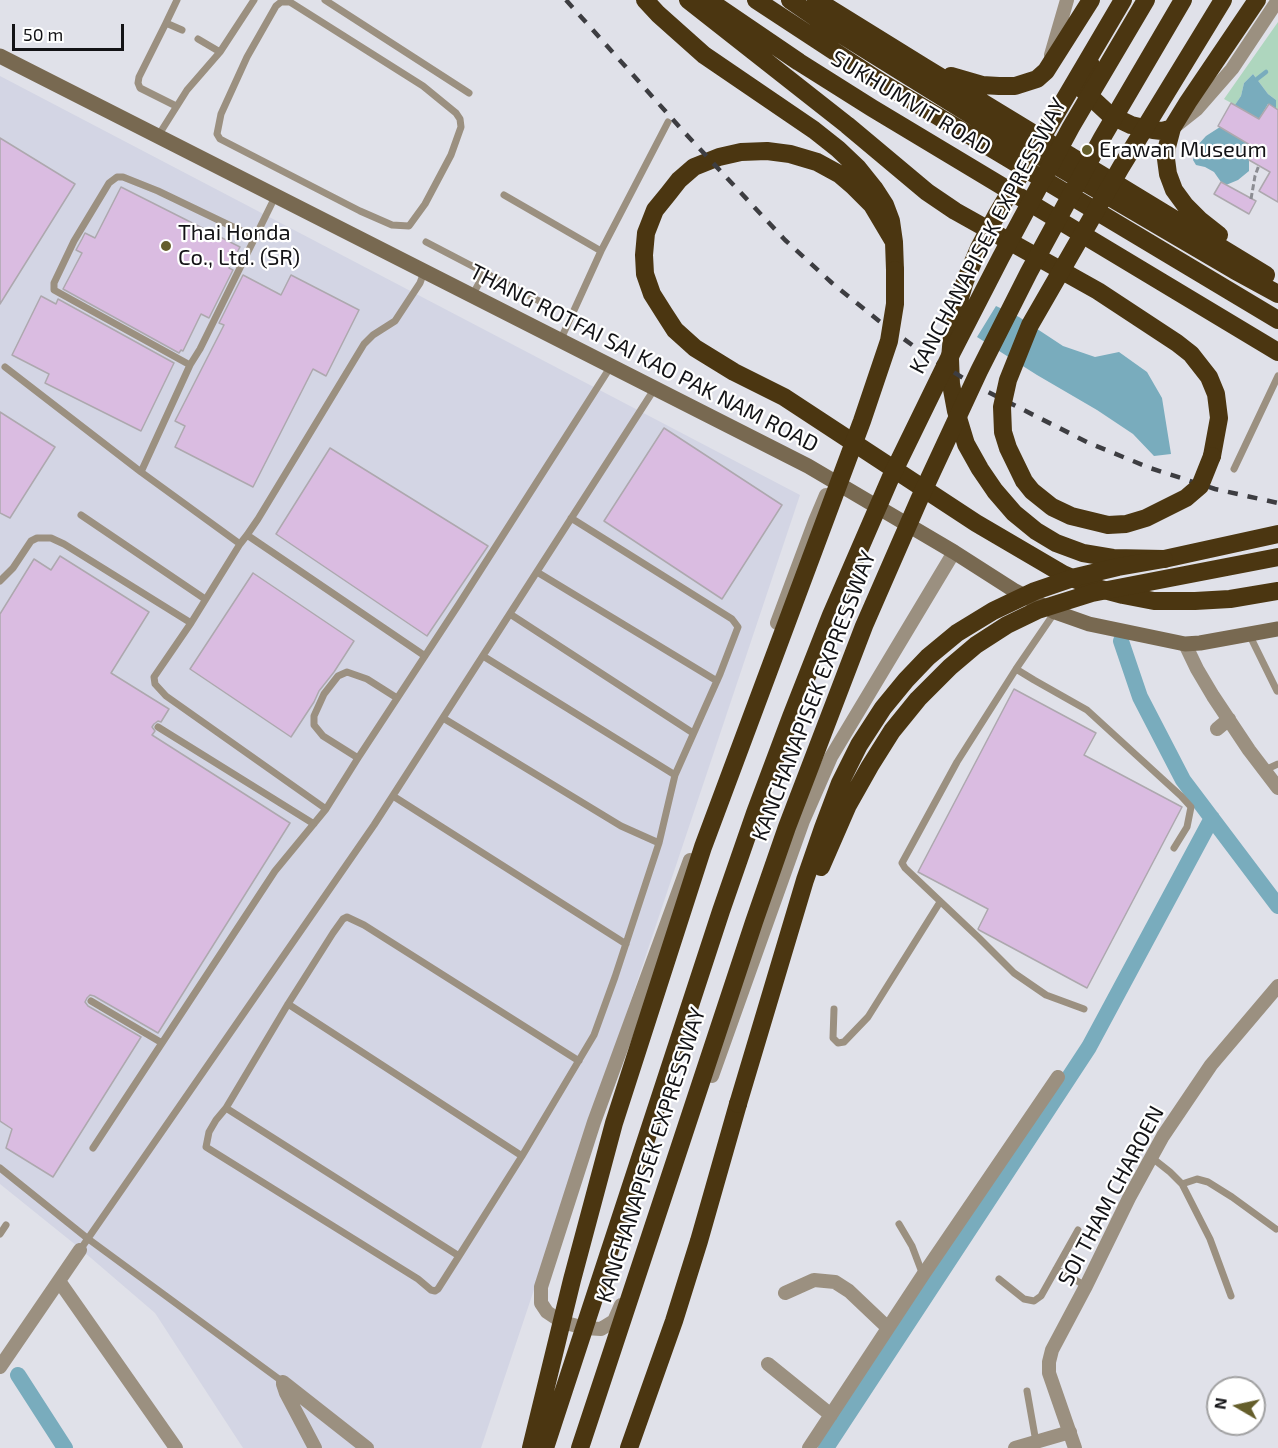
<!DOCTYPE html>
<style>
body{margin:0}
#map{position:relative;width:1278px;height:1448px;overflow:hidden;background:#e0e1e9;font-family:"Exo 2",sans-serif}
canvas{display:block}
.north{position:absolute;left:1206px;top:1376px;width:60px;height:60px;box-sizing:border-box;background:#fff;border:2px solid #a1a1a2;border-radius:50%;rotate:279deg;font-size:16px;font-weight:700;line-height:24px;text-align:center;color:#131316}
.north::after{content:'';display:block;margin:auto;width:21px;height:27px;background:#655e2b;clip-path:polygon(50% 0,100% 100%,50% 72%,0 100%)}
.scale{position:absolute;left:12px;top:24px;width:112px;height:27px;box-sizing:border-box;border:3px solid #131316;border-top:0;padding-left:8px;font-size:18px;line-height:21px;white-space:nowrap;color:#131316;-webkit-text-stroke:4px #fff;paint-order:stroke}
</style>
<div id="map">
<canvas width="1278" height="1448"></canvas>
<div class="north">N</div>
<div class="scale">50 m</div>
</div>
<script>
const c = document.querySelector('canvas').getContext('2d');
c.lineJoin = 'round';
function fillPath(path, color) {
  c.fillStyle = color;
  c.fill(path, 'evenodd');
}
function toPath(rows) {
  const path = new Path2D();
  for (const r of rows) {
    path.moveTo(r[0], r[1]);
    for (let i = 2; i < r.length; i += 2) path.lineTo(r[i], r[i + 1]);
  }
  return path;
}
function stroke(path, color, width, dash) {
  c.strokeStyle = color;
  c.lineWidth = width;
  c.lineCap = dash ? 'butt' : 'round';
  c.setLineDash(dash || []);
  c.stroke(path);
}
function label(font, color, halo, rows, align = 'center') {
  c.font = font + ' "Exo 2",sans-serif';
  c.lineWidth = 4.5;
  c.setLineDash([]);
  c.textBaseline = 'middle';
  c.strokeStyle = halo;
  c.fillStyle = color;
  for (const [text, x, y, turn = 0] of rows) {
    c.save();
    c.translate(x, y);
    c.rotate((+turn || 0) * Math.PI / 180);
    c.textAlign = isNaN(turn) ? turn : align;
    if (halo) c.strokeText(text, 0, 0);
    c.fillText(text, 0, 0);
    c.restore();
  }
}
fillPath(toPath([
 [0,76,800,495,481,1448,243,1448,155,1313,77,1246,0,1184]
]), '#d3d5e4');
fillPath(toPath([
 [1278,22,1278,110,1276,109,1276,100,1268,94,1253,74,1244,83,1241,96,1235,105,1224,99]
]), '#aed6be');
fillPath(toPath([
 [1253,74,1268,94,1276,100,1276,109,1268,104,1259,119,1249,160,1249,171,1238,180,1226,185,1221,182,1214,172,1205,167,1196,165,1193,160,1196,147,1206,136,1220,127,1241,96,1244,83],
 [996,306,1019,317,1063,346,1095,357,1119,352,1147,372,1162,398,1171,454,1154,456,1133,434,1097,410,1037,375,977,337]
]), '#79acbd');
stroke(toPath([
 [1257,79,1266,72]
]), '#79acbd', 4.5);
stroke(toPath([
 [1121,641,1140,697,1183,780,1278,906],
 [18,1375,65,1448],
 [826,1448,1089,1047,1212,818]
]), '#79acbd', 16);
const building = toPath([
 [1231,103,1259,119,1269,104,1278,110,1278,202,1259,191,1270,172,1249,160,1255,148,1218,126,1231,103],
 [0,138,75,184,0,304,0,138],
 [1221,182,1256,201,1249,214,1214,194,1221,182],
 [121,187,240,247,229,268,233,270,209,318,201,314,183,351,181,350,179,353,63,289,82,253,76,250,82,239,85,233,95,238,121,187],
 [243,275,281,295,291,275,359,310,326,376,313,369,253,487,175,447,185,426,175,421,224,325,219,323,243,275],
 [41,296,56,304,58,299,174,363,141,431,45,383,49,374,12,355,41,296],
 [0,412,55,447,10,518,0,513,0,412],
 [664,428,782,505,722,599,604,521,664,428],
 [330,448,488,546,427,636,276,534,330,448],
 [60,556,149,612,111,673,169,709,161,722,158,721,154,724,152,727,155,731,152,735,290,823,158,1033,94,996,90,995,87,998,85,1002,88,1006,141,1037,53,1177,6,1148,12,1129,0,1121,0,614,34,559,51,570,60,556],
 [253,573,354,641,334,672,319,691,314,702,291,737,190,669,253,573],
 [1014,689,1096,733,1084,755,1182,807,1087,988,979,930,978,929,988,909,918,872,1014,689]
]);
fillPath(building, '#dabce1');
stroke(building, '#ada8ae', 1.5);
stroke(toPath([
 [1251,199,1255,176,1259,165]
]), '#8b8c92', 3, [6, 3]);
stroke(toPath([
 [325,0,469,93],
 [281,2,290,2,423,86,456,113,460,119,461,127,451,155,425,204,409,226,392,225,360,211,220,139,217,134,221,114,247,57,276,6,281,2],
 [166,23,177,0],
 [198,39,220,52],
 [176,106,140,88,138,83,139,77,166,23,182,30],
 [158,136,187,90,220,52,254,0],
 [504,195,601,251],
 [426,242,545,304],
 [472,296,485,272],
 [560,341,601,251,668,122],
 [190,365,54,290,54,283,74,241,109,183,117,177,123,177,158,191,256,238],
 [5,367,141,472,240,544],
 [1234,469,1278,376],
 [141,472,190,365,200,349,275,197],
 [81,515,205,599],
 [247,535,425,656],
 [537,572,717,681],
 [0,581,13,568,31,541,37,538,51,538,64,544,191,623],
 [1055,612,1016,669,957,762,902,863,905,868,979,938,1014,973,1046,995,1084,1009],
 [510,614,693,733],
 [1249,634,1277,691],
 [483,656,675,775],
 [1016,669,1034,680,1087,710,1181,796,1191,807,1187,827,1174,848],
 [443,718,621,826,659,843,675,775,720,674,738,627,732,619,571,518],
 [158,727,314,824],
 [358,758,323,736,314,725,314,716,324,694,338,676,347,672,367,679,397,698],
 [1265,770,1278,764],
 [393,796,626,944],
 [326,809,166,696,155,684,154,677,191,623,240,544,247,535,258,519,364,344,373,335,395,321,420,283,424,272],
 [91,1001,162,1043],
 [288,1004,522,1156],
 [834,1009,833,1038,838,1043,844,1042,868,1017,940,902],
 [226,1108,288,1004,333,933,343,919,347,917,364,925,579,1061],
 [93,1148,275,871,326,809,358,758,459,604,611,366],
 [1151,1157,1170,1172,1182,1184,1210,1239,1231,1296],
 [0,1168,87,1238,283,1382],
 [1182,1184,1197,1179,1208,1182,1232,1197,1276,1229],
 [899,1224,912,1246,923,1275],
 [0,1234,6,1225],
 [80,1250,374,825,655,388],
 [459,1256,226,1108,216,1120,209,1132,206,1147,418,1279,431,1290,435,1291,438,1289,459,1256,522,1156,594,1035,615,977,659,843],
 [1056,1269,1086,1286],
 [999,1279,1024,1299,1034,1301,1041,1296,1078,1230],
 [1027,1391,1036,1442]
]), '#9b9080', 7);
stroke(toPath([
 [1051,55,1067,0],
 [1178,124,1197,109,1232,69,1278,0],
 [777,623,815,521,826,495],
 [1185,644,1197,669,1213,696,1249,750,1278,788],
 [1217,729,1229,719],
 [712,1076,803,821,831,757,954,552],
 [59,1281,176,1448],
 [785,1293,814,1280,835,1282,849,1291,888,1328],
 [621,1305,614,1321,601,1329,585,1328,562,1322,547,1312,541,1303,541,1287,594,1122,690,860],
 [768,1364,831,1415],
 [0,1367,80,1250],
 [283,1382,367,1448],
 [283,1384,286,1393,315,1448],
 [809,1448,923,1275,1058,1077],
 [1015,1448,1070,1432],
 [1075,1448,1049,1373,1049,1362,1052,1350,1086,1286,1129,1198,1163,1136,1211,1065,1278,986]
]), '#9b9080', 14);
stroke(toPath([
 [0,56,808,466,954,552,1015,591,1055,612,1089,624,1185,644,1200,643,1278,629]
]), '#786951', 15);
stroke(toPath([
 [645,0,658,14,704,55,814,130,838,149,858,168,874,188,885,205,891,221,894,242,895,270],
 [688,0,847,125,927,192,955,211,1098,291,1177,343,1191,354,1209,377,1216,394,1219,418,1212,456],
 [708,0,799,62,872,108,1278,352],
 [756,0,884,84,1278,320],
 [790,0,831,28,997,131,1234,270,1278,294],
 [816,0,924,67,1266,275],
 [1091,65,1082,79,1081,84,1082,89,1110,115,1131,125,1153,130,1162,131,1172,128],
 [951,76,982,85,999,86,1015,86,1037,79,1046,71,1091,0],
 [1219,235,1200,220,1185,205,1174,190,1168,174,1166,159,1167,147,1172,128,1188,102,1257,0],
 [894,242,872,205,853,186,839,174,817,162,790,154,767,151,741,152,719,157,694,167,679,180,668,194,655,210,646,233,644,255,645,274,652,294,664,313,675,330,695,348,734,372,784,397,976,523,1063,574,1093,587,1123,595,1154,601,1195,601,1230,599,1278,591],
 [957,308,952,335,950,359,951,384,956,411,966,444,980,469,995,491,1014,513,1036,531,1056,543,1083,553,1113,558,1164,559,1278,534],
 [629,1448,674,1321,699,1241,738,1104]
]), '#4b3611', 18);
stroke(toPath([
 [566,0,684,132,785,240,832,283,879,321,926,355,976,386,1089,443,1150,468,1215,489,1278,503]
]), '#3d3d41', 4.5, [10, 10]);
stroke(toPath([
 [957,308,965,281,979,248,997,214,1123,0],
 [1212,456,1200,486,1186,498,1146,518,1126,524,1108,525,1071,516,1052,507,1032,491,1024,481,1008,448,1003,432,1002,407,1008,380,1030,325,1121,167,1223,0],
 [821,867,848,805,870,766,892,731,918,699,950,667,976,645,1007,625,1038,610,1092,593,1278,557],
 [738,1104,805,880,823,828,840,783,859,745,883,708,906,680,928,657,957,633,993,611,1035,591,1076,577,1118,567,1164,559],
 [531,1448,572,1280,614,1123,703,847,862,421,889,341,895,304,895,270],
 [545,1448,721,911,755,813,791,717,831,615,890,479,950,356,1001,257,1071,127,1146,0],
 [580,1448,754,922,787,827,864,626,919,500,979,371,1029,272,1102,138,1183,0]
]), '#4b3611', 18);
for (const [x, y, r, color] of [
 [1087,150,6,"#655e2b"],
 [166,246,6,"#655e2b"]
]) {
  const dot = new Path2D();
  dot.arc(x, y, r, 0, 2 * Math.PI);
  c.fillStyle = color;
  c.fill(dot);
  stroke(dot, '#fff', 2);
}
label('22px', '#131316', '#fff', [
 ["SUKHUMVIT ROAD",911,103,31],
 ["KANCHANAPISEK EXPRESSWAY",988,236,-62],
 ["THANG ROTFAI SAI KAO PAK NAM ROAD",644,358,27],
 ["KANCHANAPISEK EXPRESSWAY",814,696,-69],
 ["KANCHANAPISEK EXPRESSWAY",651,1155,-72],
 ["SOI THAM CHAROEN",1111,1196,-62]
]);
label('22px', '#131316', '#fff', [
 ["Erawan Museum",1099,150],
 ["Thai Honda",178,233],
 ["Co., Ltd. (SR)",178,258]
], 'left');
</script>
